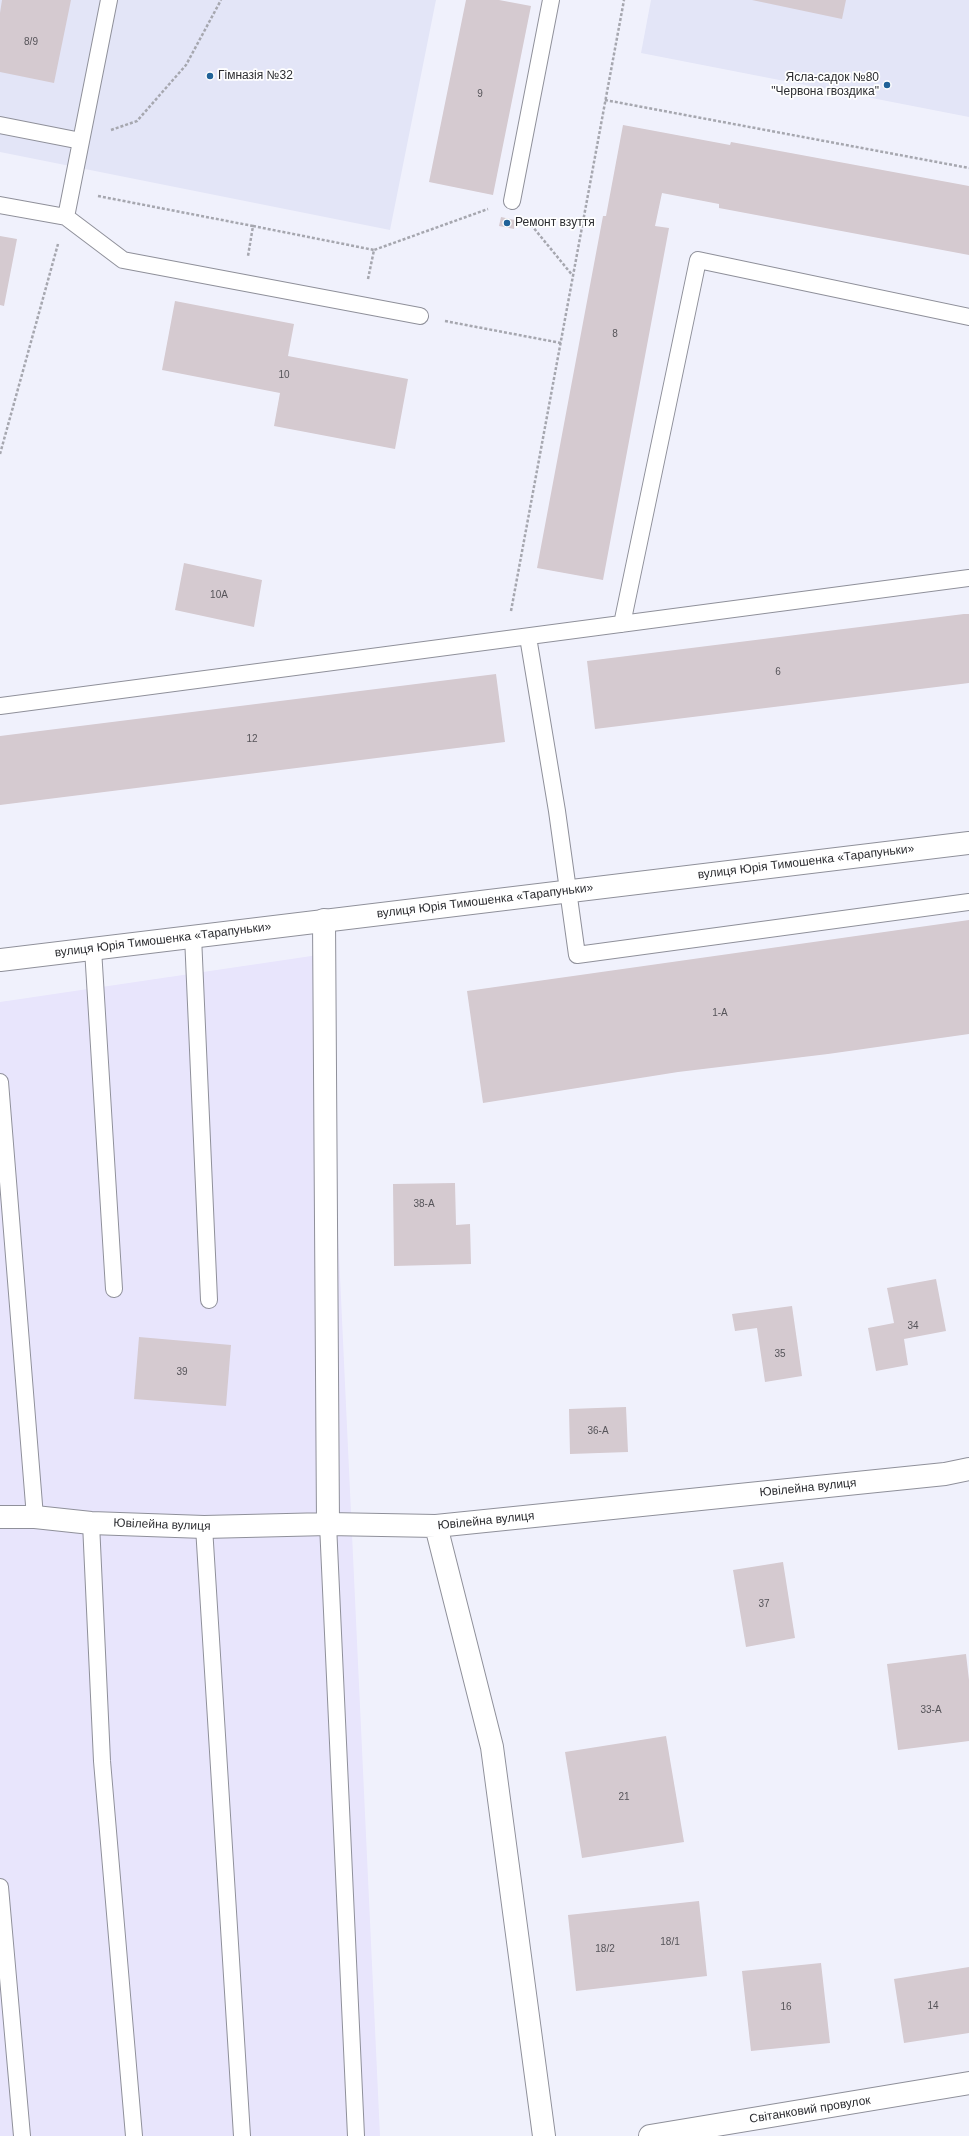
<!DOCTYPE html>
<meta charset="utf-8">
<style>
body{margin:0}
canvas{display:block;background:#f0f1fc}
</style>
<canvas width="969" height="2136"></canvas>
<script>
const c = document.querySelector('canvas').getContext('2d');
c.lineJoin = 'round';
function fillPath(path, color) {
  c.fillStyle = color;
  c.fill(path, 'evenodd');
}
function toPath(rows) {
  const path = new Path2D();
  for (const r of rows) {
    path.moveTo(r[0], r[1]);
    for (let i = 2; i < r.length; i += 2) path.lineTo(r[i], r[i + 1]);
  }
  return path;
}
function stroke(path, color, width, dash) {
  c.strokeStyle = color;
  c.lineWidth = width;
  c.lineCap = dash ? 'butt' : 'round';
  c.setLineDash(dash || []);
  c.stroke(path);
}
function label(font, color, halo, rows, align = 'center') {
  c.font = font + ' Arial,sans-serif';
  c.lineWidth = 3.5;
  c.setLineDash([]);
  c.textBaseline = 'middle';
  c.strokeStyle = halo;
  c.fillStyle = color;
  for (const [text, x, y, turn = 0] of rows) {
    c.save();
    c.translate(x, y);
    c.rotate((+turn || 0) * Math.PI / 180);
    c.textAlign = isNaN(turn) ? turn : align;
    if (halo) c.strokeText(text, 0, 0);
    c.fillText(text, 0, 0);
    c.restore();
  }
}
fillPath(toPath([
 [0,0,436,0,390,230,0,152],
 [651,0,969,0,969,117,641,53]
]), '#e3e5f7');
fillPath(toPath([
 [325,954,380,2136,0,2136,0,1002]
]), '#e8e5fc');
fillPath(toPath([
 [2,0,71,0,54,83,0,72,0,13],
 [466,0,499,0,531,6,493,195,429,182],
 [752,0,846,0,842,19],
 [623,125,730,145,731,142,969,186,969,255,719,208,719,204,662,193,655,226,669,228,603,580,537,568,603,216,606,216],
 [501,217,515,220,514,229,499,226],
 [0,236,17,239,4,306,0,305],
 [175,301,294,324,288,356,408,379,395,449,274,426,280,393,162,370],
 [184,563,262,580,254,627,175,610],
 [964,614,969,614,969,683,595,729,587,661],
 [496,674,505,742,0,805,0,736],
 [969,920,969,1034,828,1054,678,1072,483,1103,467,991],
 [455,1183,456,1225,470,1224,471,1264,394,1266,393,1184],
 [936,1279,946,1331,904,1339,908,1365,876,1371,868,1328,894,1323,887,1288],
 [792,1306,802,1376,765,1382,757,1328,735,1331,732,1314],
 [139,1337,231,1345,226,1406,134,1399],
 [626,1407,628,1452,570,1454,569,1409],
 [783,1562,795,1638,746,1647,733,1570],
 [966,1654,969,1680,969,1741,898,1750,887,1664],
 [666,1736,684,1842,582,1858,565,1752],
 [699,1901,707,1976,576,1991,568,1915],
 [821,1963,830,2043,751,2051,742,1971],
 [969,1967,969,2033,904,2043,894,1979]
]), '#d5cad0');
const service = toPath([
 [0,125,81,141],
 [512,201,551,0],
 [0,205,66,217,123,260,420,316],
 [66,217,109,0],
 [622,624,698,260,969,317],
 [528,637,557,811,577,955,969,902],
 [0,706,969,578],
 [193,936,209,1300],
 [93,949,114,1289],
 [0,1082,35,1517],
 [91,1523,102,1761,134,2136],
 [328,1524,356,2136],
 [204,1527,242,2136],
 [0,1887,22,2136]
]);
const minor = toPath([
 [324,920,328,1524],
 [0,1517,35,1517,91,1523,204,1527,328,1524,436,1526,945,1474,969,1469],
 [436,1526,492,1747,544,2136],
 [650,2136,969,2083]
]);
const tertiary = toPath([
 [0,960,969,843]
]);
stroke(service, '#8f909a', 18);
stroke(minor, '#8f909a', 24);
stroke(tertiary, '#8f909a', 24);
stroke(toPath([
 [605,100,969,168],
 [111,130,137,121,186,65,221,0],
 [98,196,253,226,248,256],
 [528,221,573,276],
 [253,226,374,250],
 [368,279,374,250,488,209],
 [445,321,561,343],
 [0,454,58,244],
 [511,611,624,0]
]), '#a6a7af', 2.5, [3, 2]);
stroke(service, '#fff', 16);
stroke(minor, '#fff', 22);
stroke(tertiary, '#fff', 22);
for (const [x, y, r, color] of [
 [210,76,4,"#206298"],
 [887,85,4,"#206298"],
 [507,223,4,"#206298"]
]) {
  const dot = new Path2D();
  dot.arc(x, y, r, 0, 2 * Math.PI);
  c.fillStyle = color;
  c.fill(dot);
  stroke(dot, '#fff', 1.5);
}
label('10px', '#565459', null, [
 ["8/9",31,42],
 ["9",480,94],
 ["8",615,334],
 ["10",284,375],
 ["10А",219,595],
 ["6",778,672],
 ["12",252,739],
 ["1-А",720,1013],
 ["38-А",424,1204],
 ["34",913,1326],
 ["35",780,1354],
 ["39",182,1372],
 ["36-А",598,1431],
 ["37",764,1604],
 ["33-А",931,1710],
 ["21",624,1797],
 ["18/1",670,1942],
 ["18/2",605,1949],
 ["14",933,2006],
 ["16",786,2007]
]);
label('12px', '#2c2d31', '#fff', [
 ["Гімназія №32",218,76],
 ["Ясла-садок №80",879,78,"right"],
 ["\"Червона гвоздика\"",879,92,"right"],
 ["Ремонт взуття",515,223]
], 'left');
label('12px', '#2c2d31', '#fff', [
 ["вулиця Юрія Тимошенка «Тарапуньки»",806,862,-7],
 ["вулиця Юрія Тимошенка «Тарапуньки»",485,901,-7],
 ["вулиця Юрія Тимошенка «Тарапуньки»",163,940,-7],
 ["Ювілейна вулиця",808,1488,-6],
 ["Ювілейна вулиця",486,1521,-6],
 ["Ювілейна вулиця",162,1525,2],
 ["Світанковий провулок",810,2110,-9]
]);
</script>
